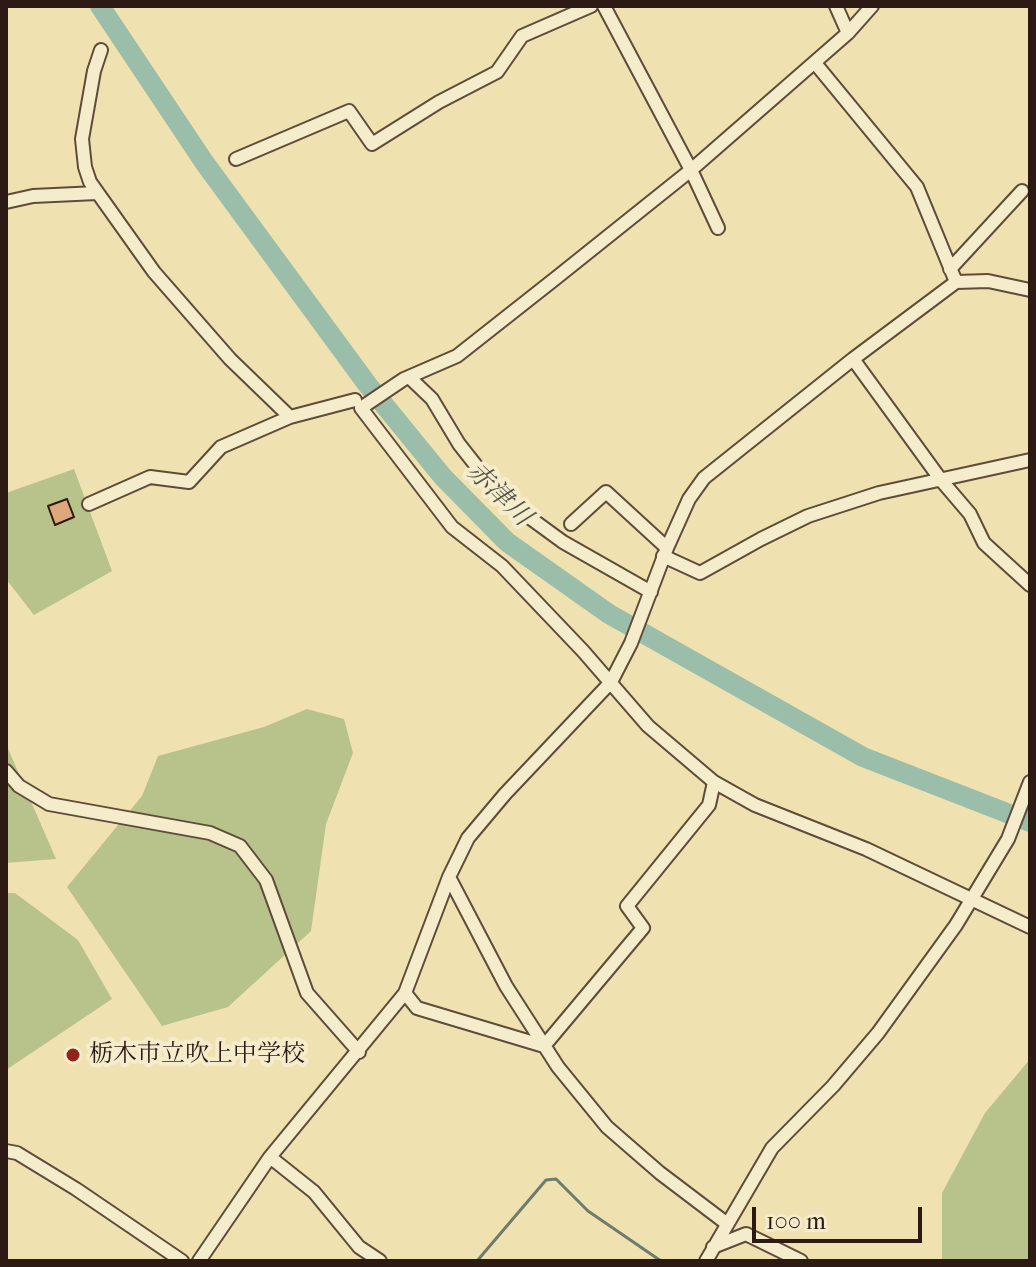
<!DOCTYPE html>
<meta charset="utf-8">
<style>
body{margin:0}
#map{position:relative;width:1036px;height:1267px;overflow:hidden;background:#f0e1b0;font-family:"IM FELL French Canon",serif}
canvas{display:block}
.frame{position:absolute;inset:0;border:8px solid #2d1a14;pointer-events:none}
.scale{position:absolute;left:752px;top:1207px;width:170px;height:36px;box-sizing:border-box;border:4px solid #2d1a14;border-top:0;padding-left:10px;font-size:24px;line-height:28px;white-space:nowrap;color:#2d1a14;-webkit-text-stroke:6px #f5eccc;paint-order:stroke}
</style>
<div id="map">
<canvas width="1036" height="1267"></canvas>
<div class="frame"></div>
<div class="scale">100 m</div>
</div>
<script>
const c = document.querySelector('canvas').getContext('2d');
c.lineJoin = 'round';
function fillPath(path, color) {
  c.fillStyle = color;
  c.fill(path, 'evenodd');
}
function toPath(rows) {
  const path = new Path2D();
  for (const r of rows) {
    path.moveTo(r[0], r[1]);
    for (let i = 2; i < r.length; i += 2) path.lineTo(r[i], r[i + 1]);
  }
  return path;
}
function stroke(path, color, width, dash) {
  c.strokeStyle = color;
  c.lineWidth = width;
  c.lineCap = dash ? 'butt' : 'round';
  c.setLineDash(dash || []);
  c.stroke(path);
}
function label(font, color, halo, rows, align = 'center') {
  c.font = font + ' "IM FELL French Canon","Noto Serif JP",serif';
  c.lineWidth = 8;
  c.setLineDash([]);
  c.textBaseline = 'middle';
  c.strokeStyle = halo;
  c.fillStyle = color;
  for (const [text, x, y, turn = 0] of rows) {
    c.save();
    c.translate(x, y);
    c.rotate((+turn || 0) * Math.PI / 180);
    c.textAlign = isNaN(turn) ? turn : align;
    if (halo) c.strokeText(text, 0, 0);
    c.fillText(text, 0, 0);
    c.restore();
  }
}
fillPath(toPath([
 [74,469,112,571,34,615,6,579,6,493],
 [307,709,344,719,353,753,326,824,311,931,228,1007,162,1026,67,887,142,796,158,756,264,727],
 [6,744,56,859,6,863],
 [6,893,15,893,78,940,112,999,6,1070],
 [1030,1059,1030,1261,942,1261,942,1193,985,1113]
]), '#b8c38c');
stroke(toPath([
 [477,1261,546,1180,556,1179,588,1211,661,1261]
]), '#6e7c6d', 3);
stroke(toPath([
 [100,6,204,162,367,384,443,477,507,542,609,614,863,757,1030,822]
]), '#9abea9', 20);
const building = toPath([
 [67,499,74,517,55,525,48,506,67,499]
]);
fillPath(building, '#dea87c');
stroke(building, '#2d1a14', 2);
const minor = toPath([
 [604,6,691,170,718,228],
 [836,6,848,33],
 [872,6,848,33,691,170,556,278,457,356,404,379,361,408,452,527,502,566,583,651,648,726,714,782,755,805,866,849,1030,927],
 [101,50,94,71,82,139,85,167,90,182,154,272,230,359,290,417],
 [815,63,917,187,956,282],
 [236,159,349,111,372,144,439,102,497,72,522,36,591,6],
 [6,202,33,196,97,193],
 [950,269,1022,191],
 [853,359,941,480,970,514,984,543,1030,585],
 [409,377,432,399,459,444,500,496,563,542,651,592],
 [89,504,150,477,189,482,221,447,290,417,355,400],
 [571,524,606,492,667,548],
 [663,556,700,573,761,539,808,516,879,493,1030,460],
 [6,771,19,786,49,804,210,833,240,846,266,880,307,993,359,1052],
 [449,877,506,986,558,1067,607,1127,660,1173,726,1223],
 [405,993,417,1008,544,1046],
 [544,1046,643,928,627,906,709,805,714,782],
 [6,1151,17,1153,76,1189,182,1261],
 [270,1157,314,1192,359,1247,380,1261],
 [713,1247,746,1234,801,1261],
 [199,1261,270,1157,405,993,449,877,468,838,505,794,611,682,631,643,667,548,689,499,704,478,853,359,956,282,988,281,1030,290],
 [706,1261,772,1148,833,1086,878,1033,956,925,1008,839,1030,782]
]);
stroke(minor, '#5e4c3b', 16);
stroke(minor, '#f5eccc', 12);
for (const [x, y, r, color] of [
 [73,1055,8,"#8f2418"]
]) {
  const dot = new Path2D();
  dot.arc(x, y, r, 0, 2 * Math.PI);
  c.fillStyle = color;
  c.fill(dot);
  stroke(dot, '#f5eccc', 3);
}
label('24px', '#2d1a14', '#f5eccc', [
 ["栃木市立吹上中学校",89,1055]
], 'left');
label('italic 26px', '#535348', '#f5eccc', [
 ["赤津川",498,495,44]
]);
</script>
